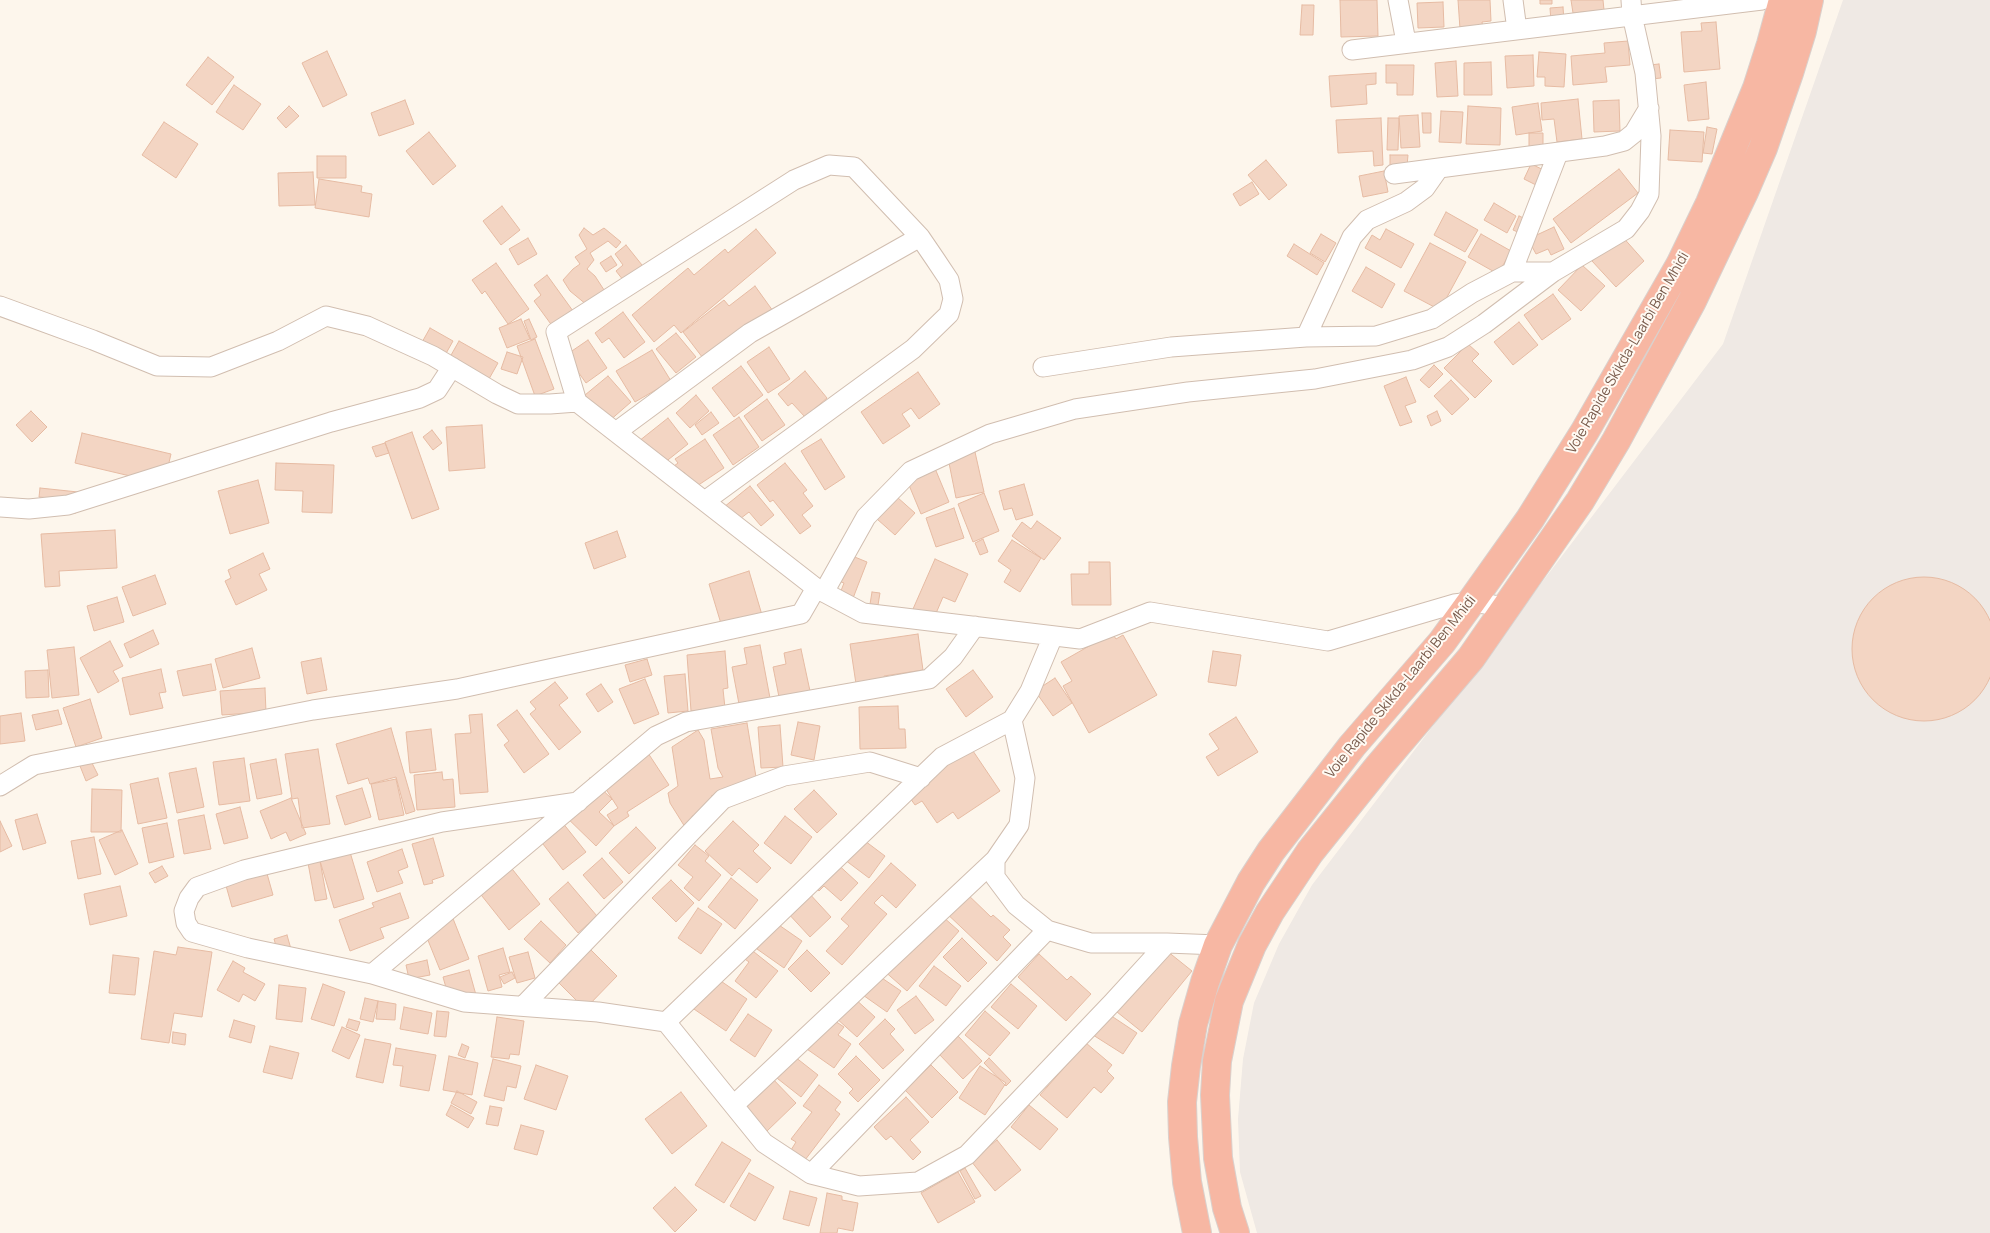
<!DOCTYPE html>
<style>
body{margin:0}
canvas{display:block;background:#fdf6ec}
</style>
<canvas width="1990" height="1233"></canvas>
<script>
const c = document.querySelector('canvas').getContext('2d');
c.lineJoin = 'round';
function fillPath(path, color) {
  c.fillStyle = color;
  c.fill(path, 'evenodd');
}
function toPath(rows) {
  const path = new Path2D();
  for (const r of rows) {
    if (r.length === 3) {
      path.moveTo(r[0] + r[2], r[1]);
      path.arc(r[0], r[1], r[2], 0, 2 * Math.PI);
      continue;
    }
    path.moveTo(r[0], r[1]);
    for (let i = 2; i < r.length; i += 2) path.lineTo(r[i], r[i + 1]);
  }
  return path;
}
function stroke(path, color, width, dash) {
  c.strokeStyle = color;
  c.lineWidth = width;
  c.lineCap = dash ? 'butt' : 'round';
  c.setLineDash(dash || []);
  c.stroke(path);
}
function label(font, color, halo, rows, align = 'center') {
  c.font = font + ' Manrope,sans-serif';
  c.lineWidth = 4;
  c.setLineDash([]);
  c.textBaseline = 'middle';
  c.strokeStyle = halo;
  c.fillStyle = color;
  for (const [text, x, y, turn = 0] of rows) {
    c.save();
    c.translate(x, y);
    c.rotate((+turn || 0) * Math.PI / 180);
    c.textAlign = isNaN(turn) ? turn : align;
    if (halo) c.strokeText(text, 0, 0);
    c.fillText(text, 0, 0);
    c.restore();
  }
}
fillPath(toPath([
 [1843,0,1990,0,1990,1233,1257,1233,1240,1172,1238,1119,1243,1059,1254,1003,1279,944,1312,885,1723,344]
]), '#efe9e4');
const building = toPath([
 [1340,0,1377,0,1378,36,1341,37,1340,0],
 [1458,0,1490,0,1491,21,1482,22,1483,28,1460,29,1458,0],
 [1540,0,1552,0,1552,4,1540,4,1540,0],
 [1571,0,1603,0,1604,10,1573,13,1571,0],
 [1443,2,1444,27,1418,28,1417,3,1443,2],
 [1302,5,1314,5,1313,35,1300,35,1302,5],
 [1563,7,1564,21,1551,22,1550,8,1563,7],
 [1716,22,1720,69,1684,72,1681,32,1702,31,1701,23,1716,22],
 [1628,41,1630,65,1605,67,1607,82,1573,85,1571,56,1605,53,1604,43,1628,41],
 [327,51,347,95,323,107,302,63,327,51],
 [1539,52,1566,54,1564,87,1545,86,1545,77,1537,77,1539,52],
 [1533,55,1534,86,1507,88,1505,56,1533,55],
 [208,57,234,77,212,105,186,85,208,57],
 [1456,61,1458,96,1437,97,1435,63,1456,61],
 [1491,62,1492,95,1464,95,1464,63,1491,62],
 [1659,64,1661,78,1642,80,1640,66,1659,64],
 [1386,65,1414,65,1413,95,1397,95,1397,83,1386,83,1386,65],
 [1376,73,1376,84,1366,85,1367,104,1331,107,1329,76,1376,73],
 [1706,82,1709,119,1688,121,1684,85,1706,82],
 [234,85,261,104,243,130,216,112,234,85],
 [1578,99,1582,139,1557,142,1554,119,1542,120,1541,103,1578,99],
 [405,100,414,124,379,136,371,113,405,100],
 [1619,100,1620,131,1594,132,1593,101,1619,100],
 [1538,103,1542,131,1516,135,1512,107,1538,103],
 [289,106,299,116,286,128,277,118,289,106],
 [1468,106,1501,108,1500,145,1466,144,1468,106],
 [1441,111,1463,112,1461,143,1439,142,1441,111],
 [1422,113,1431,113,1431,133,1423,133,1422,113],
 [1418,115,1420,147,1401,148,1399,116,1418,115],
 [1381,118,1383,165,1374,166,1373,151,1338,153,1336,120,1381,118],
 [1388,118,1399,118,1398,150,1387,150,1388,118],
 [164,122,198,144,176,178,142,155,164,122],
 [1707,127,1717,129,1712,154,1703,153,1707,127],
 [1670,130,1704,132,1702,162,1668,160,1670,130],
 [429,132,456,166,433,185,406,151,429,132],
 [1529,133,1543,133,1543,146,1529,147,1529,133],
 [1390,155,1408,155,1407,166,1390,166,1390,155],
 [317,156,346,156,346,178,317,178,317,156],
 [1266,160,1287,185,1269,200,1248,175,1266,160],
 [1531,164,1546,171,1538,186,1524,179,1531,164],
 [1619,169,1638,193,1571,243,1553,219,1619,169],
 [1384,171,1388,192,1363,197,1359,176,1384,171],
 [313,172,315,205,279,206,278,173,313,172],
 [319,179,362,186,361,192,372,194,369,217,315,208,319,179],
 [1252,182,1259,194,1240,206,1233,194,1252,182],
 [1494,203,1516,216,1507,233,1484,220,1494,203],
 [502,206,520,230,501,245,483,221,502,206],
 [1446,212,1478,230,1465,252,1434,235,1446,212],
 [1519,216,1526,219,1520,233,1513,230,1519,216],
 [1554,227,1564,249,1551,255,1548,249,1536,254,1528,239,1554,227],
 [584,228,593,235,604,228,621,242,616,248,608,241,590,253,594,260,587,269,595,276,606,293,587,305,570,291,563,280,573,269,580,264,575,257,587,249,579,235,584,228],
 [756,229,776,253,681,333,674,325,654,342,632,315,688,268,694,275,725,249,728,253,756,229],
 [1386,229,1414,244,1401,268,1365,248,1372,235,1380,240,1386,229],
 [1321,234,1336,243,1325,262,1310,253,1321,234],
 [1481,234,1511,251,1498,274,1468,257,1481,234],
 [1621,235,1644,261,1616,287,1592,261,1621,235],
 [528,238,537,254,518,265,509,249,528,238],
 [1430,243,1466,262,1440,310,1404,291,1430,243],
 [1294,244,1324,263,1317,275,1287,256,1294,244],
 [626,245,646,270,627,285,616,271,623,265,615,254,626,245],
 [611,256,617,265,606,272,600,263,611,256],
 [496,263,529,309,508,324,485,291,482,294,472,280,496,263],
 [1582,265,1605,286,1581,311,1558,290,1582,265],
 [1366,267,1395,284,1382,308,1352,291,1366,267],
 [547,275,573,311,553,327,534,301,541,295,534,285,547,275],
 [755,286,773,311,709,366,683,332,724,300,729,306,755,286],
 [1553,294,1571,319,1542,340,1524,315,1553,294],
 [623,312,645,342,624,358,609,338,602,343,595,333,623,312],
 [521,319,530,339,507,348,499,328,521,319],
 [529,319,537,337,531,340,524,321,529,319],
 [1519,322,1538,345,1513,365,1494,342,1519,322],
 [430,328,453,341,444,357,421,344,430,328],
 [676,333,696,357,676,373,656,349,676,333],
 [535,339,554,389,535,396,517,346,535,339],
 [588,340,607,368,586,383,566,355,588,340],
 [459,341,498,363,485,386,446,364,459,341],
 [1468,344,1479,354,1472,361,1492,381,1475,398,1444,368,1468,344],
 [769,347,790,379,768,393,747,362,769,347],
 [652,350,671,381,635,402,616,371,652,350],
 [507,352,523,357,517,374,501,369,507,352],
 [1434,365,1443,374,1429,388,1420,380,1434,365],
 [741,366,763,395,734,417,712,388,741,366],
 [805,371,827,398,805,417,792,403,788,406,778,394,805,371],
 [918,372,940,404,919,419,911,408,902,414,910,426,883,444,861,412,918,372],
 [608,376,631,402,608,422,585,395,608,376],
 [1406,377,1416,402,1405,406,1412,422,1400,426,1384,386,1406,377],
 [1451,380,1469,399,1452,415,1434,396,1451,380],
 [696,395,709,411,690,428,676,413,696,395],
 [767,399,785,425,762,441,744,416,767,399],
 [31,411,47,427,32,442,16,425,31,411],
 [1437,411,1441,421,1431,426,1427,416,1437,411],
 [711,412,719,423,702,435,695,425,711,412],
 [739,417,759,447,733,465,713,435,739,417],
 [668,418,688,444,654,471,634,445,668,418],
 [482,425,485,468,449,471,446,427,482,425],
 [432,430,442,443,433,450,423,437,432,430],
 [412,432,439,509,412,519,385,442,412,432],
 [82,433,171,454,164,484,75,463,82,433],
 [705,439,724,468,694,488,684,472,676,477,670,469,678,463,675,459,705,439],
 [821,439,845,477,825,490,801,451,821,439],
 [385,443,389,453,376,457,372,447,385,443],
 [975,452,984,492,956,498,948,458,975,452],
 [276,463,334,465,332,513,302,512,303,491,275,490,276,463],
 [785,463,807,490,803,493,813,506,802,515,811,526,800,534,773,500,770,502,757,485,785,463],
 [934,466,949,502,921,514,906,478,934,466],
 [258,480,269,523,230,534,218,491,258,480],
 [1024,484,1033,515,1016,520,1012,508,1004,510,999,491,1024,484],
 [750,486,774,515,761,526,749,512,736,522,724,507,750,486],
 [40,488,78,492,76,513,49,511,50,498,39,497,40,488],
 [888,489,915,513,895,535,868,511,888,489],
 [984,493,999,531,973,542,958,504,984,493],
 [954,508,964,538,936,547,926,518,954,508],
 [1037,521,1061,538,1044,560,1012,536,1022,522,1031,529,1037,521],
 [115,530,117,568,59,571,60,586,45,587,41,534,115,530],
 [617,531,626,557,594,569,585,543,617,531],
 [983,539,988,552,980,555,975,543,983,539],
 [1012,540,1041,558,1020,592,1004,582,1011,570,998,561,1012,540],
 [840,551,867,562,850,606,837,601,844,583,830,578,840,551],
 [263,553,270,569,259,574,267,590,236,605,225,581,231,578,228,570,263,553],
 [935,559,968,574,955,602,943,597,934,618,913,609,935,559],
 [1089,562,1110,562,1111,605,1072,605,1071,574,1089,574,1089,562],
 [749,571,762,615,722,627,709,584,749,571],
 [155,575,166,604,133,616,122,587,155,575],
 [1924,649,72],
 [872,592,880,593,878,605,870,604,872,592],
 [117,597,124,622,94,631,87,606,117,597],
 [153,630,159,644,130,658,124,644,153,630],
 [1112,633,1116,639,1123,635,1157,695,1089,733,1063,686,1072,681,1061,662,1112,633],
 [918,634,923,670,884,676,884,680,856,684,850,644,918,634],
 [110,641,123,666,113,671,119,681,98,693,80,658,110,641],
 [760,645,770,698,739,704,732,667,747,664,744,648,760,645],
 [74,647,79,695,52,698,47,650,74,647],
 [252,648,260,678,223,688,215,659,252,648],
 [801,649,810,691,779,697,773,667,786,664,784,653,801,649],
 [725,651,728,688,723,689,725,708,691,711,687,655,725,651],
 [1213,651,1241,655,1236,686,1208,682,1213,651],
 [321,658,327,690,307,694,301,662,321,658],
 [647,659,652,675,630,682,625,665,647,659],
 [211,664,216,690,183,696,177,671,211,664],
 [161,669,166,692,159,693,163,708,130,715,122,678,161,669],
 [48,670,49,697,26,698,25,671,48,670],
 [973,670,993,697,966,717,946,689,973,670],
 [685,674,688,711,668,713,664,676,685,674],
 [1055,678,1072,703,1053,716,1035,691,1055,678],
 [645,679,659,714,634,724,619,689,645,679],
 [555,682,568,698,559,705,581,732,559,750,530,714,536,709,530,702,555,682],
 [601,684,613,702,598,712,586,694,601,684],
 [265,688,266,712,222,715,220,691,265,688],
 [90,699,102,738,76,747,63,708,90,699],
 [898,706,899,729,905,729,906,748,860,749,859,707,898,706],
 [58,710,62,724,36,730,32,715,58,710],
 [517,710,549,754,524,773,504,745,509,741,497,725,517,710],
 [21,713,25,741,0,744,0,716,21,713],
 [482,714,488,792,460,794,455,734,471,733,469,715,482,714],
 [1236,717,1258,752,1218,776,1206,757,1219,749,1209,734,1236,717],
 [798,722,820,726,814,760,791,755,798,722],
 [747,723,758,789,719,806,712,795,714,809,708,813,692,816,694,826,685,827,670,803,668,793,678,786,672,747,698,730,704,740,710,779,723,777,718,768,711,729,747,723],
 [780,725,783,767,761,768,758,727,780,725],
 [391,728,415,811,406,814,396,777,370,784,368,778,348,784,336,744,391,728],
 [431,729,436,770,410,773,406,732,431,729],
 [971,748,1000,791,958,819,953,812,937,823,922,801,915,805,905,791,971,748],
 [318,749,330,824,302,828,298,798,292,799,285,754,318,749],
 [648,753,669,785,627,812,629,816,614,826,607,815,618,808,602,783,648,753],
 [244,758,250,801,219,805,213,762,244,758],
 [276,759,282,794,257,799,250,764,276,759],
 [91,761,98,775,86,781,80,766,91,761],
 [196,768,204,807,177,813,169,773,196,768],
 [442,772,443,780,453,779,455,807,417,810,414,775,442,772],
 [158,778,167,818,138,824,130,784,158,778],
 [590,778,612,799,599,812,614,826,596,846,560,811,590,778],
 [396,779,404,815,379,820,371,784,396,779],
 [362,788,371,817,345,825,336,796,362,788],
 [92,789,122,790,121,832,91,832,92,789],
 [814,790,837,814,817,833,794,809,814,790],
 [291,798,306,834,290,841,286,832,271,839,260,811,291,798],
 [240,807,248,838,224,844,216,814,240,807],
 [37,814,46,843,23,850,15,820,37,814],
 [204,815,211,849,184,854,178,820,204,815],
 [785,816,812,837,791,864,764,843,785,816],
 [558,817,586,852,563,870,536,835,558,817],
 [0,821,12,846,0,852,0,821],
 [733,821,759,845,753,851,771,868,757,883,739,868,732,876,705,851,733,821],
 [167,823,174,857,149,863,142,828,167,823],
 [636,827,656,848,629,874,609,853,636,827],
 [122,830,138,864,115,875,99,840,122,830],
 [857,835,885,856,869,878,841,857,857,835],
 [94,837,101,874,78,879,71,841,94,837],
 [433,838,444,876,432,880,433,883,424,885,412,844,433,838],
 [695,845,709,856,705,861,721,875,699,901,684,888,693,877,678,865,695,845],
 [402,849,408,867,398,871,403,883,377,892,367,862,402,849],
 [350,852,364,899,334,908,320,861,350,852],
 [602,858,623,882,604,899,583,875,602,858],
 [505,860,540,904,509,930,474,886,505,860],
 [833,860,858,883,841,901,824,886,819,891,811,884,833,860],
 [320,861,327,899,315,901,308,863,320,861],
 [264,863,273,895,232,907,223,875,264,863],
 [891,863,916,885,896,908,882,895,874,903,887,914,842,965,826,951,849,926,841,919,891,863],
 [162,866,168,876,155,883,149,873,162,866],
 [731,878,758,900,735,929,708,907,731,878],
 [671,880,694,903,676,922,652,898,671,880],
 [568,882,597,916,578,933,549,899,568,882],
 [120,886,127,916,90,925,84,894,120,886],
 [963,890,991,917,993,915,1010,930,1003,937,1011,945,997,961,943,910,963,890],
 [807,891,831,917,810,937,786,911,807,891],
 [400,893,409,918,380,928,384,938,350,951,339,920,374,907,372,903,400,893],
 [698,908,722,924,701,954,678,938,698,908],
 [934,909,959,931,907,991,882,969,934,909],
 [452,916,469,959,440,970,423,928,452,916],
 [541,921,566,945,550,963,524,939,541,921],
 [776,923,802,941,784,968,757,949,776,923],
 [287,935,291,949,278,953,274,939,287,935],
 [962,938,987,963,968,982,943,957,962,938],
 [178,947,212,952,202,1017,174,1013,169,1043,141,1039,154,951,176,955,178,947],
 [1162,947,1192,971,1142,1032,1112,1008,1162,947],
 [503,948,510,972,499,975,502,987,488,991,478,956,503,948],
 [749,948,778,971,756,998,735,981,749,962,742,957,749,948],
 [591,950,617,976,585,1009,558,982,591,950],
 [807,950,830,973,811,992,788,969,807,950],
 [528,952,535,978,517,983,509,957,528,952],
 [1039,954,1067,980,1071,976,1091,994,1066,1021,1018,977,1039,954],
 [113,955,139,958,135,995,109,993,113,955],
 [427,960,430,975,409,979,406,965,427,960],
 [233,961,245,968,243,972,265,984,255,1001,243,994,239,1002,217,990,233,961],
 [934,966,961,986,946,1006,919,986,934,966],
 [469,970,476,995,450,1002,443,977,469,970],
 [512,972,515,978,504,984,500,977,512,972],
 [873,972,901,991,887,1012,860,993,873,972],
 [712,975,747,999,726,1031,691,1007,712,975],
 [323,984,345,992,334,1026,311,1019,323,984],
 [1011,984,1037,1006,1018,1029,991,1007,1011,984],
 [279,985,306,988,302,1022,276,1019,279,985],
 [916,996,934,1020,915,1034,897,1010,916,996],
 [853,997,875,1017,857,1037,835,1017,853,997],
 [365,998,378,1001,373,1022,360,1019,365,998],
 [378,1001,396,1004,395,1020,376,1019,378,1001],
 [404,1007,432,1013,428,1034,400,1029,404,1007],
 [437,1011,449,1012,446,1037,434,1036,437,1011],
 [985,1011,1010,1033,990,1056,965,1035,985,1011],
 [1107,1013,1137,1033,1123,1054,1093,1035,1107,1013],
 [748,1014,772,1030,755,1057,730,1040,748,1014],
 [826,1015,844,1027,838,1035,851,1044,834,1068,804,1047,826,1015],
 [497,1017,524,1021,519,1055,510,1054,509,1059,491,1057,497,1017],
 [349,1019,360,1022,357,1031,346,1027,349,1019],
 [885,1019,895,1029,890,1034,904,1050,883,1069,859,1044,885,1019],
 [234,1020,255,1026,251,1043,229,1037,234,1020],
 [342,1027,360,1035,349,1059,332,1051,342,1027],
 [173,1032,186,1034,185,1045,172,1043,173,1032],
 [957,1035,982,1061,963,1079,938,1053,957,1035],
 [365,1039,391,1044,383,1083,356,1077,365,1039],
 [1086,1043,1112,1065,1107,1071,1114,1078,1101,1093,1094,1087,1067,1118,1040,1095,1086,1043],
 [462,1044,469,1047,465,1058,458,1055,462,1044],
 [270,1046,299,1053,292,1079,263,1072,270,1046],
 [396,1048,436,1055,429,1091,400,1086,403,1066,393,1065,396,1048],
 [790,1053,818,1075,801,1097,773,1075,790,1053],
 [449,1056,478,1063,472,1095,443,1090,449,1056],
 [856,1056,880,1080,858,1102,849,1093,853,1089,838,1074,856,1056],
 [989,1058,1011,1081,1006,1086,984,1063,989,1058],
 [493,1059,521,1066,516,1088,507,1086,504,1101,484,1096,493,1059],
 [536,1065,568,1076,556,1110,524,1099,536,1065],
 [931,1065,958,1092,932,1118,905,1090,931,1065],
 [980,1066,1006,1083,985,1115,959,1098,980,1066],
 [769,1075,796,1103,766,1132,743,1109,769,1075],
 [819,1085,841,1102,835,1110,840,1114,805,1160,791,1150,796,1142,791,1139,812,1112,803,1106,819,1085],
 [457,1091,477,1102,471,1114,451,1103,457,1091],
 [681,1092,707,1126,672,1154,645,1119,681,1092],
 [906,1097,929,1122,910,1140,921,1152,913,1160,891,1136,886,1140,874,1127,906,1097],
 [451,1105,474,1118,468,1128,446,1115,451,1105],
 [1029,1105,1058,1129,1040,1150,1011,1127,1029,1105],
 [490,1106,502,1108,498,1126,486,1124,490,1106],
 [521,1125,544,1131,537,1155,514,1149,521,1125],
 [997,1140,1021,1170,995,1191,971,1161,997,1140],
 [722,1142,751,1160,724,1203,695,1185,722,1142],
 [965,1168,981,1196,975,1199,960,1171,965,1168],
 [958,1172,975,1202,938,1223,921,1193,958,1172],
 [749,1173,774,1187,755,1221,730,1206,749,1173],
 [675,1187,697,1210,675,1232,653,1208,675,1187],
 [790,1191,817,1198,809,1226,783,1219,790,1191],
 [827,1193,842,1196,842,1200,858,1203,853,1231,838,1228,837,1233,820,1233,827,1193]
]);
fillPath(building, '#f3d5c3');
stroke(building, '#e6bba3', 1);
const street = toPath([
 [1398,0,1406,42],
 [1513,0,1517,30],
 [1352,50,1762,0],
 [1394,174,1605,146,1624,141,1634,133,1649,108],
 [1512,272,1558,153],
 [0,306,93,340,157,366,211,367,278,341,326,316,367,326,433,356,497,394,518,404,550,404,577,402,816,588,863,613,1080,639,1150,612,1328,641,1454,604,1471,602,1507,607],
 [1306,337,1352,237,1367,220,1406,202,1425,188,1439,168],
 [1043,367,1171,347,1306,337,1376,336,1432,319,1472,293,1512,272,1553,272],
 [577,402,556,332,794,180,829,165,854,167,920,237,935,259,949,280,953,299,949,314,913,349,705,501],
 [616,432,750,333,920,237],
 [0,507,29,509,68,505,331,422,420,398,437,390,452,367],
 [824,592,866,517,911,471,990,434,1075,409,1188,392,1315,379,1412,360,1448,347,1484,324,1553,272,1626,229,1640,211,1649,194,1651,136,1645,73,1632,15,1631,0],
 [1053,636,1030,691,1012,720,1025,778,1019,825,995,860,995,877,1016,905,1047,930,1091,943,1167,943],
 [0,786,34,765,313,710,457,689,801,614,816,588],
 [578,802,442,822,244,870,197,887,189,898,184,911,186,923,192,932,248,948,372,974,464,1002,598,1012,666,1022,764,1143,811,1174,859,1186,918,1182,967,1155,1113,1002,1167,943,1218,945],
 [372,974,656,736,686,722,929,679,953,657,975,626],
 [523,1006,723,799,784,776,870,762,921,778],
 [666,1022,942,757,1012,720],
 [734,1105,995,860],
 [811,1174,1047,930]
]);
const highway = toPath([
 [1197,1233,1187,1182,1183,1137,1182,1102,1186,1066,1193,1024,1205,982,1218,945,1251,882,1271,851,1352,746,1442,642,1471,602,1530,519,1585,431,1680,265,1710,203,1757,88,1771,44,1783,0],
 [1235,1233,1227,1208,1218,1158,1215,1095,1217,1061,1229,1001,1252,945,1270,912,1310,852,1379,766,1471,658,1580,501,1616,441,1692,301,1744,192,1763,148,1789,73,1802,31,1809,0]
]);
stroke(street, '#d1beb0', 21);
stroke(highway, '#dad1cd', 30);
stroke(street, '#fff', 19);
stroke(highway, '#f7b7a3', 28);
label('14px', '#7a5c4d', '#fffaf3', [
 ["Voie Rapide Skikda-Laarbi Ben Mhidi",1628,353,-60],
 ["Voie Rapide Skikda-Laarbi Ben Mhidi",1401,687,-51]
]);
</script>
